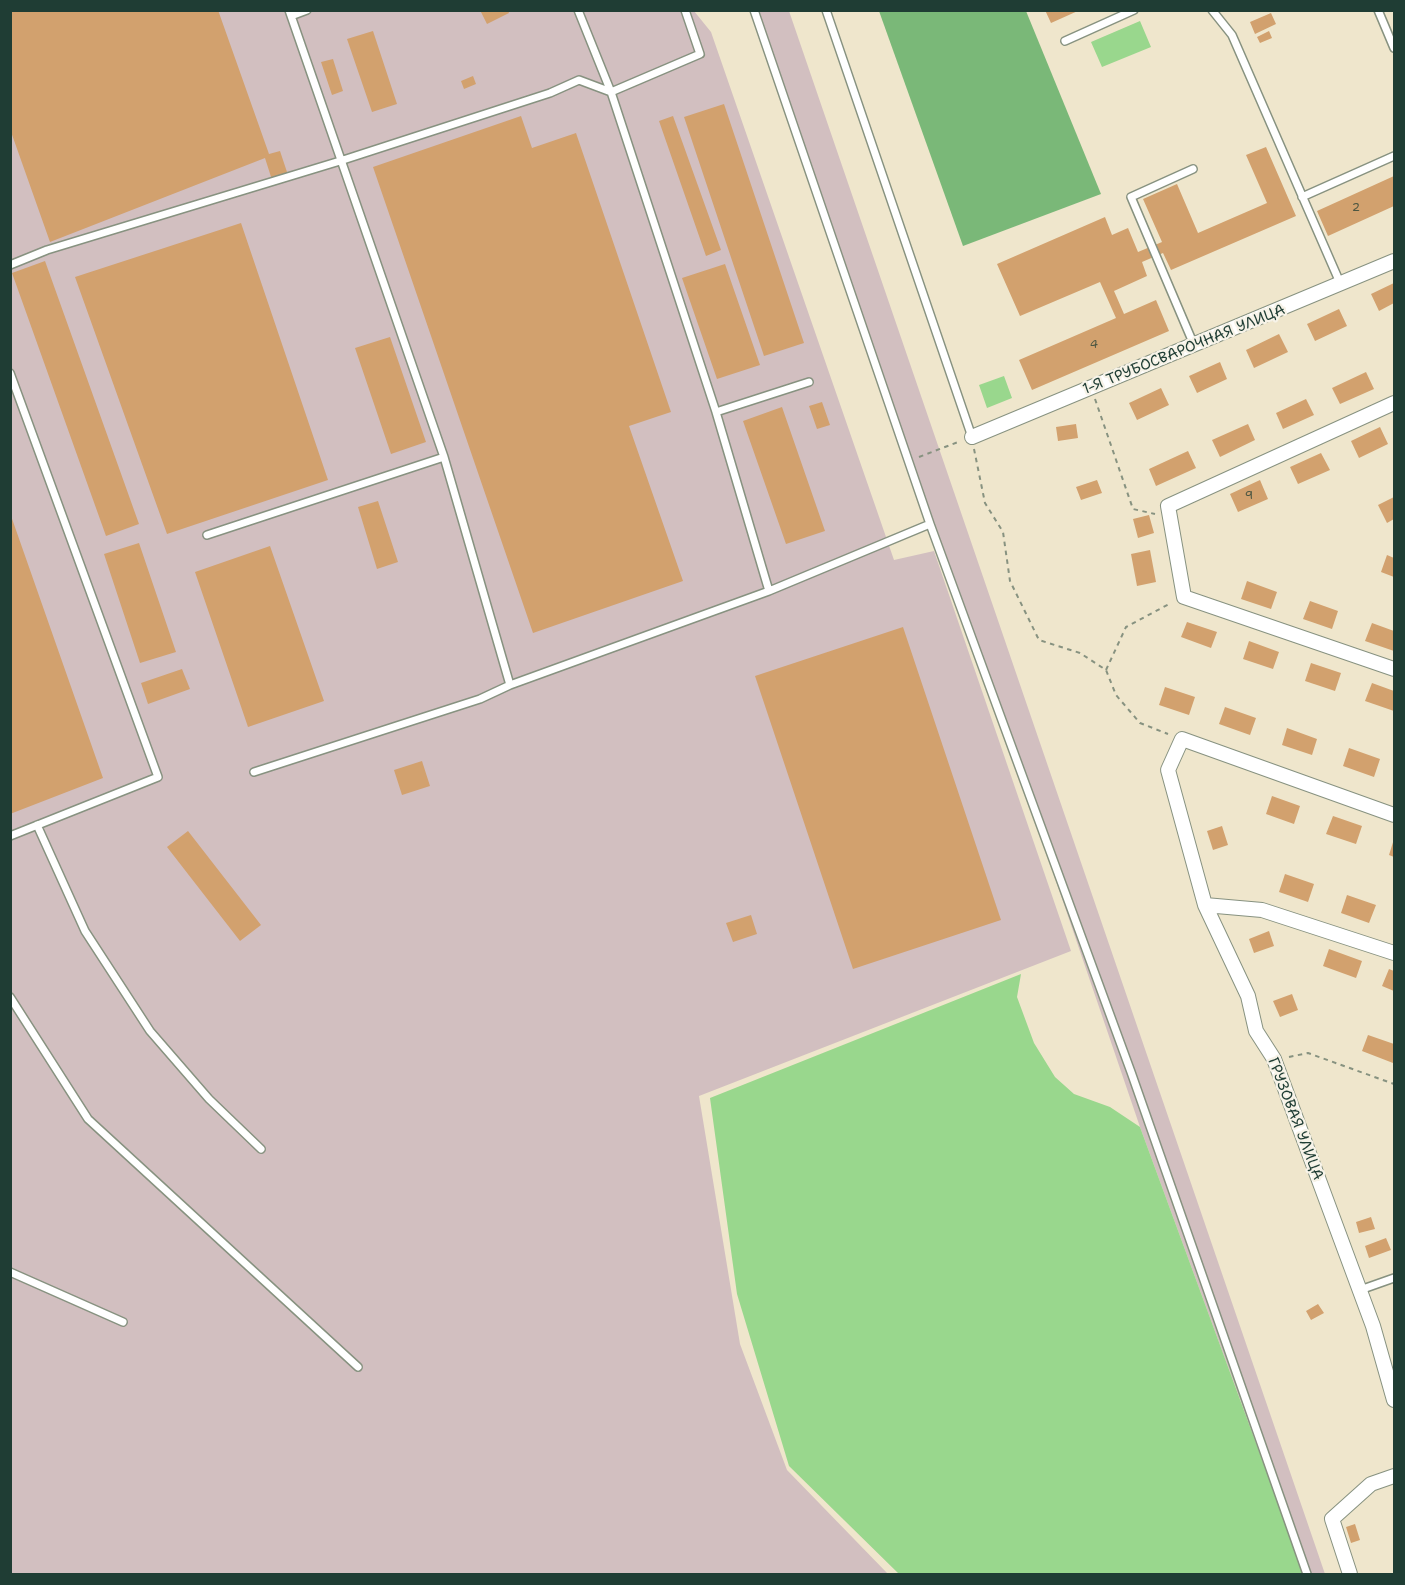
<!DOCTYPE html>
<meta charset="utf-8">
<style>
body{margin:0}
#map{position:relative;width:1405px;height:1585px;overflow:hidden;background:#efe6cc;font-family:"Shantell Sans",sans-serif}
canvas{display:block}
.frame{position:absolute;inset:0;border:12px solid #1f3d34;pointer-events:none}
</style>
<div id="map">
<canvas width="1405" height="1585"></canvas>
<div class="frame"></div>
</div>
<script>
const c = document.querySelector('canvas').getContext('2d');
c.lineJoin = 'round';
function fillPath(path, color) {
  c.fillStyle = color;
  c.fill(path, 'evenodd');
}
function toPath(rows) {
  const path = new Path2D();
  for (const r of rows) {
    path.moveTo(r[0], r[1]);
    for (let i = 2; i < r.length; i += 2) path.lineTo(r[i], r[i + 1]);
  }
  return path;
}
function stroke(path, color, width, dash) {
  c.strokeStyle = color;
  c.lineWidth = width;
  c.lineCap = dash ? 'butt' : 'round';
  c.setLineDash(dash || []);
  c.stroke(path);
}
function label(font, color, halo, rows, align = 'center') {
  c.font = font + ' "Shantell Sans",sans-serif';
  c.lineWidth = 4.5;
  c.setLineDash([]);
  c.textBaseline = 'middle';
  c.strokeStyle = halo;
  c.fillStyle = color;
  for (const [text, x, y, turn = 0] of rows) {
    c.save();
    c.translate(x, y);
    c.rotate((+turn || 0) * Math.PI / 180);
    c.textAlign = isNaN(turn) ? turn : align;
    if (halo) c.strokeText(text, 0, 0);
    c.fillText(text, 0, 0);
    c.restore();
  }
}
fillPath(toPath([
 [11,11,694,11,711,32,894,560,934,551,1071,951,699,1096,740,1344,787,1470,888,1574,11,1574],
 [759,11,789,11,1325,1574,1304,1574,1140,1127]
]), '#d2bfc0');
fillPath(toPath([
 [1140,21,1151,47,1102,67,1091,42],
 [1004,376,1012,398,987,408,979,385],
 [1021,974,1017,997,1034,1043,1055,1077,1074,1094,1110,1107,1140,1127,1304,1574,899,1574,789,1466,737,1294,710,1098]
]), '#99d78d');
fillPath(toPath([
 [879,11,1026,11,1101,194,963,246]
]), '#7ab878');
fillPath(toPath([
 [10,10,218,10,269,154,280,151,288,175,272,180,265,158,50,242,10,129],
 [480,10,508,10,509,13,487,24],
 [1045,10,1080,10,1051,23],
 [1271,13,1276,24,1255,34,1250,22],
 [373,31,397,104,372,112,347,39],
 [1269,31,1272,38,1260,43,1257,37],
 [333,59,343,91,332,95,321,62],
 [473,76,476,84,464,89,461,81],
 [724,104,804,343,764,356,684,117],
 [521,116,532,148,576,133,671,412,629,426,683,581,533,633,373,167],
 [673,116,721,250,706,256,659,121],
 [1266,147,1296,216,1171,270,1163,253,1142,262,1147,276,1114,291,1124,314,1156,300,1169,331,1032,390,1019,360,1116,318,1100,282,1020,316,997,264,1105,217,1112,235,1128,228,1138,252,1162,242,1143,199,1177,184,1198,233,1267,203,1246,155],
 [1394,176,1394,206,1328,236,1317,211],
 [241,223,328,480,167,534,75,277],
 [45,261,139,524,106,536,12,273],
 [725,264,760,365,717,379,682,278],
 [1394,283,1394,303,1379,311,1371,294],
 [1339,309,1347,326,1315,341,1307,324],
 [1279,334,1288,352,1254,368,1246,350],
 [390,337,426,442,391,454,355,348],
 [1220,362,1227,379,1197,393,1189,376],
 [1366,372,1374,389,1340,404,1332,388],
 [1161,388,1169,405,1137,420,1129,403],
 [1306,399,1314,415,1283,429,1276,413],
 [822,402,830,425,817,429,809,406],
 [782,407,825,531,786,544,743,421],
 [1076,424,1078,438,1058,441,1056,427],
 [1248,424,1255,440,1220,457,1212,440],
 [1380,427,1388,444,1359,458,1351,441],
 [1188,451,1196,468,1156,486,1149,469],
 [1321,453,1330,470,1298,484,1290,467],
 [1097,480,1102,493,1081,500,1076,487],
 [1260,480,1268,499,1238,512,1230,494],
 [1394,497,1394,519,1387,523,1378,505],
 [378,501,398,562,377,569,358,507],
 [10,513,103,778,10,814],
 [1149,515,1154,533,1138,538,1133,519],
 [139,543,176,652,140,663,104,554],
 [270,546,324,701,248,727,195,572],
 [1150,550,1156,582,1137,586,1131,554],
 [1387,555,1394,558,1394,577,1381,572],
 [1247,581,1277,592,1271,609,1241,599],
 [1310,601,1338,611,1332,629,1303,619],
 [1187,622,1217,632,1211,648,1181,637],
 [1372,623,1394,631,1394,651,1365,641],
 [903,627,1001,920,853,969,755,676],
 [1249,641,1279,652,1273,669,1243,659],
 [1311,663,1341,673,1335,691,1305,681],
 [182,669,190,689,148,704,141,683],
 [1372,683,1394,691,1394,711,1365,701],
 [1165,687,1195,697,1189,715,1159,705],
 [1225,707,1256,718,1250,735,1219,724],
 [1287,728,1317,739,1312,755,1282,745],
 [1349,748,1380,759,1374,777,1343,766],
 [422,761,430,786,402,795,394,770],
 [1272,796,1300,806,1294,824,1266,814],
 [1333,816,1362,826,1356,844,1326,834],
 [1222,826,1228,845,1213,850,1207,831],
 [188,831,261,925,240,941,167,847],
 [1394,839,1394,857,1389,855],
 [1285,874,1314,884,1308,902,1279,892],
 [1347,895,1376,905,1369,923,1341,913],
 [751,915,757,934,733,942,726,923],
 [1269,931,1274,946,1254,953,1249,939],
 [1329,949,1362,961,1356,978,1323,966],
 [1389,969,1394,971,1394,991,1382,986],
 [1292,994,1298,1010,1280,1017,1273,1001],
 [1368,1035,1394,1044,1393,1063,1362,1051],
 [1371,1217,1375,1229,1359,1233,1356,1222],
 [1386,1238,1391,1250,1369,1258,1365,1246],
 [1318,1304,1324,1313,1311,1320,1306,1311],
 [1355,1524,1360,1540,1351,1543,1346,1527]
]), '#d2a16e');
const lane = toPath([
 [289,10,444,457,510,685],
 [578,10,611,92,716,412,769,591],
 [754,10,930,524,1131,1072,1307,1574],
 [826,10,972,437],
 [1212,10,1232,35,1341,285],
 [1378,10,1394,48],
 [291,16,307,10],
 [1065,41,1134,10],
 [1193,169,1131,197,1194,345],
 [1302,197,1394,156],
 [10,265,47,250,340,161,550,93,579,80,611,92,700,54,685,10],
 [10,373,158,777,10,836],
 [716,412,809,382],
 [207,535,444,457],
 [254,772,480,699,510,685,769,591,930,524],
 [37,825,85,931,150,1031,209,1099,261,1149],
 [10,997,88,1119,358,1367],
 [10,1272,123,1322],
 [1360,1290,1394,1278]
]);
const street = toPath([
 [1394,403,1168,506,1184,597,1394,669],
 [972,437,1394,261],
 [1394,815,1182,739,1168,770,1205,905,1248,996,1256,1031,1274,1059,1373,1326,1394,1400],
 [1205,905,1262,910,1394,953],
 [1350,1574,1332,1519,1371,1484,1394,1476]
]);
stroke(lane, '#879280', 10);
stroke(street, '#879280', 16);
stroke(toPath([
 [1095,399,1133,509,1155,514],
 [974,449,985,503,1003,532,1010,581,1039,640,1080,653,1106,670,1116,695,1140,723,1168,734],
 [919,457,958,442],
 [1106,670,1126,627,1171,603],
 [1289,1057,1308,1053,1394,1084]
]), '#879280', 2, [4.5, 4.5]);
stroke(lane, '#fff', 7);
stroke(street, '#fff', 14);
label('12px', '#4c5642', null, [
 ["2",1356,208],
 ["4",1094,345],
 ["9",1249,496]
]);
label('15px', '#1f3d34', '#f7f3e8', [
 ["1-Я ТРУБОСВАРОЧНАЯ УЛИЦА",1184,350,-22],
 ["ГРУЗОВАЯ УЛИЦА",1295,1119,69]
]);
</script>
